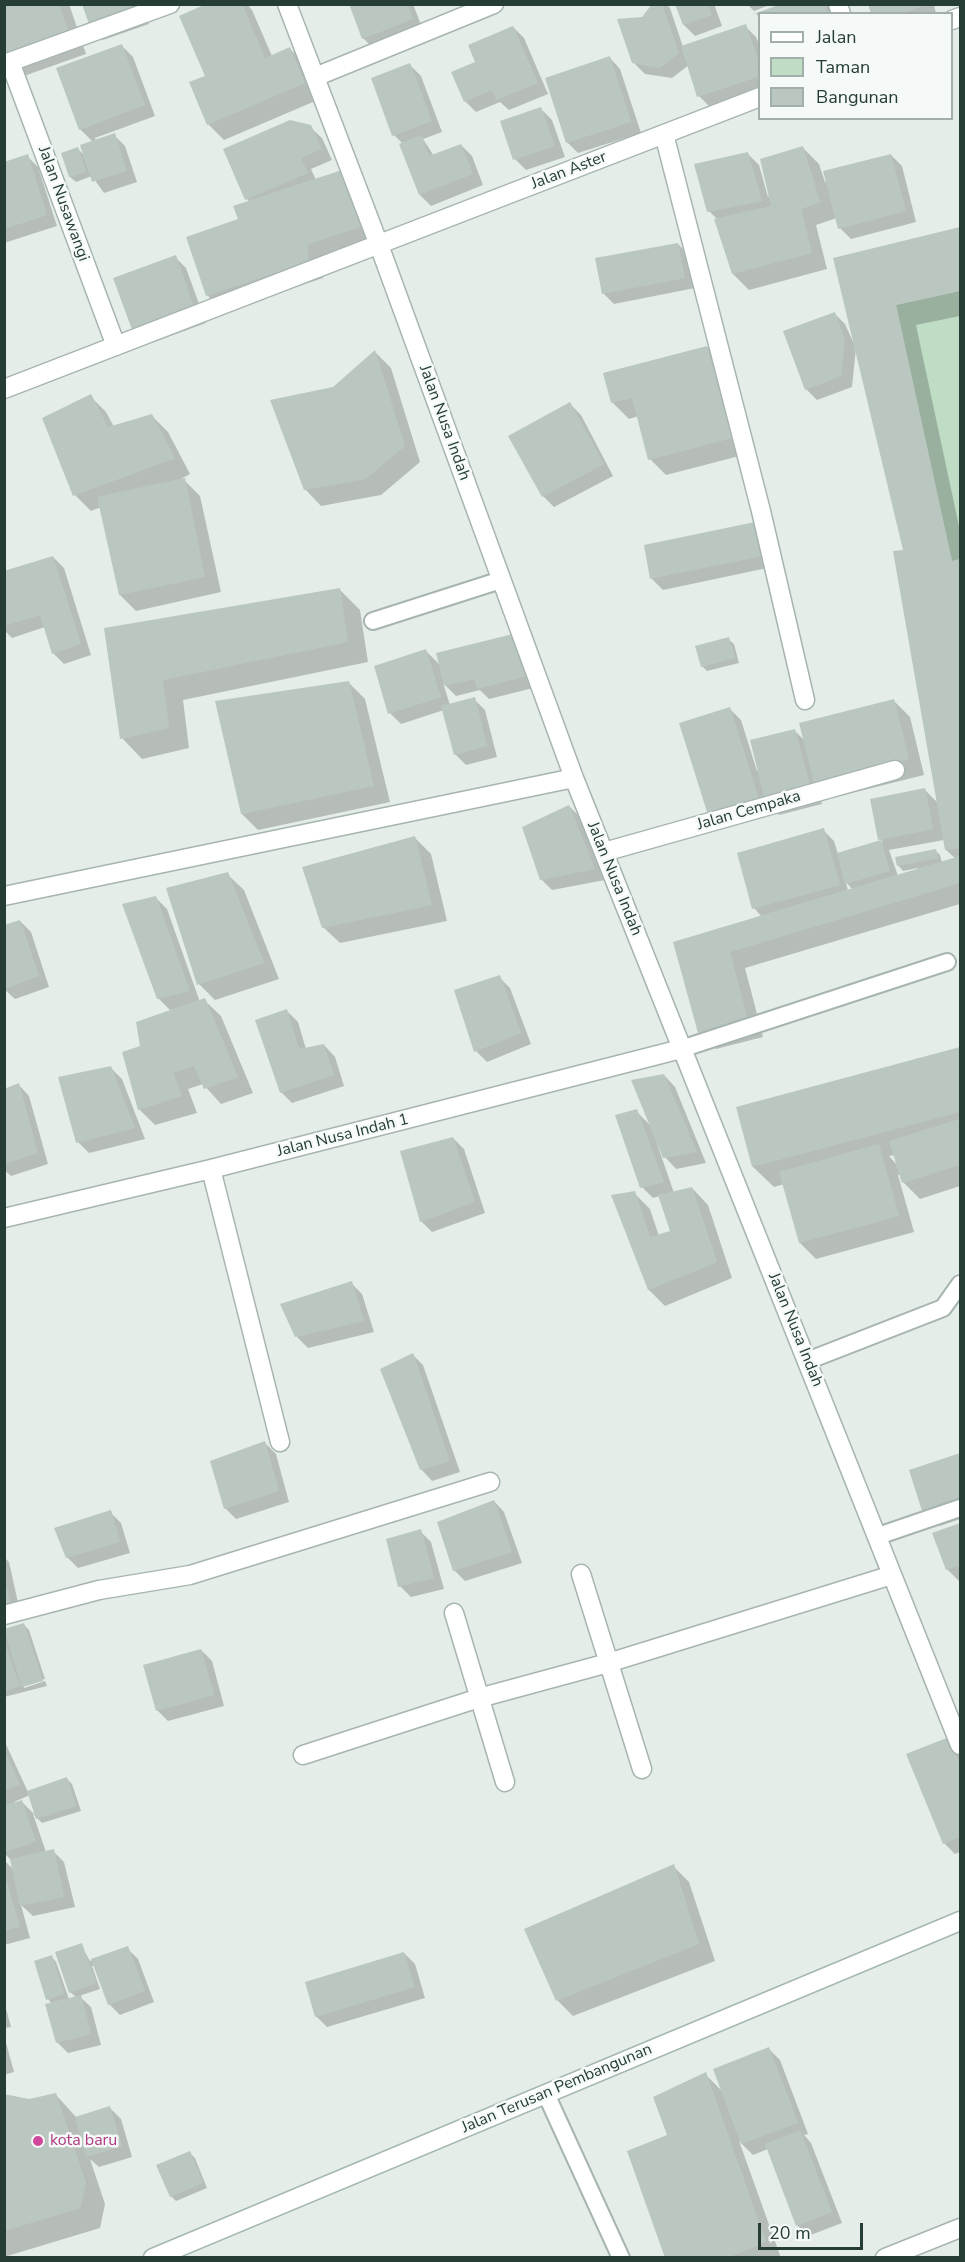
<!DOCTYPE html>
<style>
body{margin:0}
#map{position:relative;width:965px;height:2262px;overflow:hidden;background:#e4ede8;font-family:"Nunito Sans",sans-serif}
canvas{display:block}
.frame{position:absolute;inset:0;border:6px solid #253d35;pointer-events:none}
.legend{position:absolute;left:758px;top:12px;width:195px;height:108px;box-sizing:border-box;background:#f5f9f7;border:2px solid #a2aea9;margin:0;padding:8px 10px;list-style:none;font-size:18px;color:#253d35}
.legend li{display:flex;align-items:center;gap:12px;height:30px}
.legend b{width:30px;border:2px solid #a2aea9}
.scale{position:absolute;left:758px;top:2223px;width:105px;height:27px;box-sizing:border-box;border:3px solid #253d35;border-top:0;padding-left:8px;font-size:18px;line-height:21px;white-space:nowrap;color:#253d35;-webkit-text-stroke:4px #f5f9f7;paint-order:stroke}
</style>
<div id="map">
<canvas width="965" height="2262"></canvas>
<div class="frame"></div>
<ul class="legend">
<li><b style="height:8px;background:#fff"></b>Jalan</li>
<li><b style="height:16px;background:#bfdcc5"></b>Taman</li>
<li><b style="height:16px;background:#bac7c1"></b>Bangunan</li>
</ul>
<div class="scale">20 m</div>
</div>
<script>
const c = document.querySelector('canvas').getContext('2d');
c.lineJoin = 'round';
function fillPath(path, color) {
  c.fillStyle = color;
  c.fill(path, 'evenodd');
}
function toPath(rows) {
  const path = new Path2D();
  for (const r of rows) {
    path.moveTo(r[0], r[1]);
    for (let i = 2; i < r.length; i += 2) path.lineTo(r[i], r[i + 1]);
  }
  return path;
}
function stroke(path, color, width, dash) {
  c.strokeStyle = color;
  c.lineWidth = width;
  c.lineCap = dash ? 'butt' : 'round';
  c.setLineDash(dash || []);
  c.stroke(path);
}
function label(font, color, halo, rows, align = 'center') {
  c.font = font + ' "Nunito Sans",sans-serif';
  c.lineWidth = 5;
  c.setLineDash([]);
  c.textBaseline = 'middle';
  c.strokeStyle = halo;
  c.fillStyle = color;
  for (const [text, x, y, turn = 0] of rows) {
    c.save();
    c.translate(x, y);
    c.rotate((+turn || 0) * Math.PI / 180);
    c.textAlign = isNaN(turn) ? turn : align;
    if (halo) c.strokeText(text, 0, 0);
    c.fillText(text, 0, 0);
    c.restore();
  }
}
fillPath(toPath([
 [960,291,960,559,952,561,896,305]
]), '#bfdcc5');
fillPath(toPath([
 [4,4,69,4,86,54,4,83],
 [84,4,142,4,149,24,103,40,92,29],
 [210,4,247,4,252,10,272,56,290,49,306,65,320,99,224,140,208,124],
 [351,4,413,4,423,30,374,49,363,38],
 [654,4,666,4,670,8,683,47,745,26,756,37,760,47,760,90,710,107,699,96,689,65,672,78,645,74,634,63],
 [677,4,714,4,722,26,695,36,684,25],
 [747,4,772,4,754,11],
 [786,4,832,4,834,14,760,14,760,18,758,13],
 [870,4,934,4,936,14,873,14],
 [513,27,524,38,548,94,509,110,500,102,476,112,465,101,477,62],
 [122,46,133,57,155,116,95,138,96,141,114,135,125,146,137,182,104,193,92,176,76,182,70,177,63,154,78,149,85,156,93,142,80,129],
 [610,58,620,69,641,133,578,153,567,142],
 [410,65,421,76,442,132,423,139,434,156,461,145,472,156,483,185,431,206,420,195,403,144,394,135],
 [541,109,552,120,565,157,526,170,515,159],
 [310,127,322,138,332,160,311,169,316,180,379,242,324,260,323,278,223,311,207,295,250,202,247,199],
 [803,148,819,164,825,182,891,155,902,166,916,222,851,239,840,228,837,218,816,225,827,269,749,290,733,274,718,220,709,211,748,154,759,165,768,197],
 [27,156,38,167,57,226,4,243,4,164],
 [960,229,960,316,916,325,960,531,960,904,745,968,763,1037,716,1049,700,1033,675,943,762,917,754,908,823,830,834,841,838,854,883,842,880,839,925,790,938,803,905,551,835,259],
 [944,840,946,850,956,859,942,863,940,855,935,850,898,865,903,871,918,868,918,870,898,876,889,850],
 [846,882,853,890,848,891],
 [678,244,689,255,695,288,614,304,603,293],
 [175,257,186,268,206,323,146,345,135,334],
 [834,313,845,324,856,348,852,387,817,400,806,389],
 [707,347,723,364,747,454,666,475,650,459,639,416,629,419,612,402],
 [375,352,391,368,420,462,381,495,321,506,305,489,333,388],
 [90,396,106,412,114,427,152,416,168,432,190,474,177,481,184,480,200,496,221,592,136,611,120,595,101,507,91,511,75,495],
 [570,404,581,415,613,476,554,507,543,496],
 [754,523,772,567,663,590,652,579,645,546],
 [53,557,64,568,91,655,64,664,53,653,45,627,12,638,4,630,4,573],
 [340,590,360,610,368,662,183,700,189,748,142,759,122,738,105,629],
 [516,635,537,687,489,699,480,690,456,696,443,683,450,705,474,699,485,710,497,757,466,765,455,754,444,710,401,724,390,713,426,651,441,666],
 [728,639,734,644,739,663,707,671,702,666],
 [348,682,365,699,390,802,258,830,242,814],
 [894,701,910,717,924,775,832,798,816,783,822,804,779,815,767,803,720,825,730,709,741,720,757,771,795,731,805,741],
 [569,806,580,817,605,880,552,890,541,879],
 [415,838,431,854,447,921,340,943,323,927],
 [227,874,244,890,279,979,215,1000,199,984],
 [156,898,167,909,200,1002,204,1000,221,1016,253,1093,221,1104,203,1084,188,1089,197,1113,155,1125,139,1109,141,1047,171,1011,158,998],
 [20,921,31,932,49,987,15,999,4,989,4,926],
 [499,977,510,988,531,1044,487,1062,476,1051],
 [287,1011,298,1022,306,1049,324,1045,335,1057,344,1086,292,1103,281,1092],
 [960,1048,960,1186,920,1199,904,1183,901,1174,898,1175,914,1232,816,1259,800,1243,784,1184,774,1187,753,1167,738,1108],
 [895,1155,898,1166,889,1156],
 [111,1068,122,1079,145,1139,89,1153,78,1142],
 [664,1075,675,1087,706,1163,676,1169,665,1157],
 [19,1085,29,1096,48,1164,11,1176,4,1170,4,1090],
 [636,1111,651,1126,674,1193,692,1188,708,1205,732,1278,665,1306,649,1290,613,1196,634,1193,650,1209,659,1236,672,1232,660,1196,653,1198,642,1187],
 [453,1138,464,1149,485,1213,432,1232,421,1221],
 [351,1283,362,1294,374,1332,308,1348,297,1337],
 [412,1354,423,1365,460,1472,432,1481,421,1469],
 [265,1443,276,1454,289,1502,236,1519,225,1508],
 [960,1454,960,1519,940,1526,924,1510,910,1471],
 [494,1501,504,1512,522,1563,465,1581,454,1570],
 [110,1512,121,1523,130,1553,78,1568,67,1557],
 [960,1525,960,1582,947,1569,934,1534],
 [420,1531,431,1542,444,1589,411,1597,400,1586],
 [4,1557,9,1562,21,1616,4,1620],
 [24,1625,29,1630,45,1679,24,1685,24,1688,45,1681,47,1686,4,1697,4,1634,8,1637],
 [201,1650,212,1661,224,1706,168,1721,157,1710],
 [4,1740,28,1792,67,1779,72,1784,81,1811,42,1823,33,1814,46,1852,53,1851,64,1862,75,1907,33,1916,21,1905,30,1938,4,1945,4,1860,13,1869,11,1860,4,1853],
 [30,1795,37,1817,22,1802,15,1804,14,1802],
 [960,1752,960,1852,955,1854,944,1843,908,1755],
 [673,1866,689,1882,715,1961,573,2016,557,2000],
 [81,1945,90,1961,127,1948,138,1959,154,2002,120,2015,109,2004,95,1965,92,1966,100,1989,79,1996,91,2007,101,2045,68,2053,57,2042,52,2004,48,1999,51,1956,56,1962,69,1999,76,1997,70,1992],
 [404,1953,415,1964,425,1998,327,2027,316,2016],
 [4,2001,11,2027,4,2028],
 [4,2035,14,2072,4,2075],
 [769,2049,780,2060,808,2134,804,2135,811,2143,842,2223,808,2236,797,2225,768,2149,753,2155,739,2141,781,2258,667,2258,669,2135,705,2074,722,2091],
 [56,2095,77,2118,110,2108,121,2119,132,2157,99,2167,90,2159,105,2204,100,2228,4,2257,4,2096,29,2100],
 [190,2153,195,2158,207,2188,176,2201,171,2196]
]), '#0003');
fillPath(toPath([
 [4,4,59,4,71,38,4,61],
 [82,4,136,4,139,13,91,30],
 [206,4,242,4,265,58,290,47,305,83,207,125,189,82,205,76,179,16],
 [349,4,407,4,413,19,362,39],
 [652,4,662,4,679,53,660,68,632,63,617,19,642,17],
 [675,4,708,4,712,15,683,25],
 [781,4,825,4,828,14,760,14,759,21,757,14,754,14],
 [868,4,926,4,926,5,900,14,871,14],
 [746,24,760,66,760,76,697,97,681,46],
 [513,26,538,83,496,100,492,90,464,102,451,72,475,62,468,45],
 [122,44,145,105,79,130,56,68],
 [610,56,631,122,566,143,545,78],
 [410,63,432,121,392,136,371,78],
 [541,107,555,146,513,160,500,121],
 [290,120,311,125,322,149,301,158,308,173,245,200,223,149],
 [115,133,127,171,92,182,80,145],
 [421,135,429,156,461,144,473,174,419,195,399,144],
 [803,146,820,202,801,209,812,253,732,274,714,219,771,206,760,159],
 [78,147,86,172,69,177,61,153],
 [748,152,762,201,707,212,694,164],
 [28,154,47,215,4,229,4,162],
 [891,154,906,211,838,229,823,171],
 [345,169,364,226,308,244,308,262,206,296,186,237,238,219,233,206],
 [960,227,960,291,896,305,952,561,960,559,960,848,945,850,893,551,903,550,833,258],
 [678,243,685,278,602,294,595,258],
 [176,255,196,313,134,335,113,278],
 [835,312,845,339,841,376,805,390,783,331],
 [707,346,732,438,648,460,632,398,611,403,603,373],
 [375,350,405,446,365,479,304,490,270,400,333,387],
 [91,394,108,427,152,414,175,458,73,496,42,418],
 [570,402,604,464,542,497,508,436],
 [185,478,205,577,119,595,97,497],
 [755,522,762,556,650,579,644,545],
 [53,556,81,644,52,654,40,615,4,626,4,571],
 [340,588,348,642,163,680,169,728,120,739,104,628],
 [517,633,527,676,477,689,474,679,444,686,436,653],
 [729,637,735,658,701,667,695,646],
 [426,649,441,697,388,714,374,666],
 [349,681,374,786,241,814,215,701],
 [475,697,487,746,454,755,441,706],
 [894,699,909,759,814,783,799,723],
 [730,707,759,799,708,815,679,723],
 [795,729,812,793,766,804,750,740],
 [925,788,933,829,878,840,870,799],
 [569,805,595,869,540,880,522,827],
 [824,828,840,885,752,909,737,853],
 [415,836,432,905,322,928,302,867],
 [881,840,890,871,845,884,837,853],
 [936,849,938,858,897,866,895,857],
 [960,856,960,883,730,952,748,1021,698,1033,673,942],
 [228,872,264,963,197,985,166,888],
 [156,896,190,991,157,999,122,904],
 [20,920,39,976,4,989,4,925],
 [500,975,521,1033,474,1052,454,990],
 [205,998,238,1077,204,1089,194,1066,173,1073,182,1096,138,1110,122,1052,140,1046,136,1022],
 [287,1009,299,1049,324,1044,334,1075,280,1093,255,1020],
 [960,1047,960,1112,752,1167,736,1107],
 [111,1066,135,1128,76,1143,58,1077],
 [664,1074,697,1152,663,1158,631,1080],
 [19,1083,38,1153,4,1164,4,1089],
 [637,1109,664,1182,640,1188,615,1115],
 [960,1119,960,1165,902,1183,889,1141],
 [453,1137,475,1202,420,1222,400,1151],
 [879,1144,899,1216,799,1243,779,1172],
 [692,1187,717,1262,648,1290,611,1195,635,1191,650,1237,670,1231,658,1195],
 [352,1281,364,1321,295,1337,280,1304],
 [413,1353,450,1461,420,1470,380,1369],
 [265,1441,279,1491,224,1509,210,1461],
 [960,1453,960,1498,922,1511,909,1470],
 [494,1500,512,1552,453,1571,437,1522],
 [111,1510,120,1542,66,1558,54,1528],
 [960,1523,960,1565,946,1570,932,1533],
 [421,1529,434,1578,398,1587,386,1539],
 [5,1580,11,1605,5,1606],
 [24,1623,43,1681,22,1687,4,1629],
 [4,1641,20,1686,4,1691],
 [201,1649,214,1695,156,1711,143,1665],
 [949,1737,960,1765,960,1837,943,1844,906,1754],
 [4,1750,20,1784,4,1791],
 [67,1777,76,1806,36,1819,27,1791],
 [22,1800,36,1842,4,1852,4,1806],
 [54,1849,64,1897,20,1906,10,1859],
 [674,1864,699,1944,556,2001,524,1929],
 [4,1872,20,1927,4,1931],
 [82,1943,96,1983,69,1993,55,1952],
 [128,1946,145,1991,108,2005,91,1959],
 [404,1952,415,1987,315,2017,305,1982],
 [52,1955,64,1994,46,2000,34,1961],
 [81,1995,91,2034,56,2043,45,2004],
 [769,2047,798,2123,741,2144,713,2069],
 [706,2072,766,2242,727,2258,665,2258,627,2151,667,2135,653,2097],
 [56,2093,86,2183,80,2208,4,2231,4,2094,29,2099],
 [110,2106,122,2146,86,2157,75,2117],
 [800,2130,832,2212,796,2226,765,2144],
 [190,2151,203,2183,170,2197,156,2165]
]), '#bac7c1');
const lane = toPath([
 [373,621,501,580],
 [681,1049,947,962],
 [807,1361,943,1308,960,1284],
 [878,1536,960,1508],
 [546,2094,621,2258]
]);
const street = toPath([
 [287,4,379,245,574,778,960,1745],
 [838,4,841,14],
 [952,20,960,17],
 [10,62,116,346],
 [4,64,170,4],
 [315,77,494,4],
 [664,134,761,511,805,700],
 [4,389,760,97],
 [604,852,895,770],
 [4,896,574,778],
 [211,1169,280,1442],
 [4,1218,211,1169,681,1049],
 [581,1574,642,1769],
 [454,1613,505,1782],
 [4,1615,99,1590,190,1575,490,1482],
 [303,1755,479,1698,608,1663,892,1575],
 [885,2258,960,2228]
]);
const secondary = toPath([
 [153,2258,960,1921]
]);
stroke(lane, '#a7b5af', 20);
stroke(street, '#a7b5af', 21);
stroke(secondary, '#a4b8af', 21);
stroke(lane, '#fff', 16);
stroke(street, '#fff', 18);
stroke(secondary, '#fff', 18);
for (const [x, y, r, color] of [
 [38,2141,6,"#d1479c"]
]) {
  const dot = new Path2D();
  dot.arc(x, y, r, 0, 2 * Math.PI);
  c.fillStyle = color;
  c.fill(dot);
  stroke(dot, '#f5f9f7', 2);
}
label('16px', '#253d35', '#f5f9f7', [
 ["Jalan Aster",569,171,-21],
 ["Jalan Nusawangi",63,204,70],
 ["Jalan Nusa Indah",444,423,70],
 ["Jalan Cempaka",749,811,-16],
 ["Jalan Nusa Indah",614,879,68],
 ["Jalan Nusa Indah 1",343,1136,-14],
 ["Jalan Nusa Indah",795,1330,68],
 ["Jalan Terusan Pembangunan",557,2089,-23]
]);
label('16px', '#b23c85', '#f5f9f7', [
 ["kota baru",50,2141]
], 'left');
</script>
